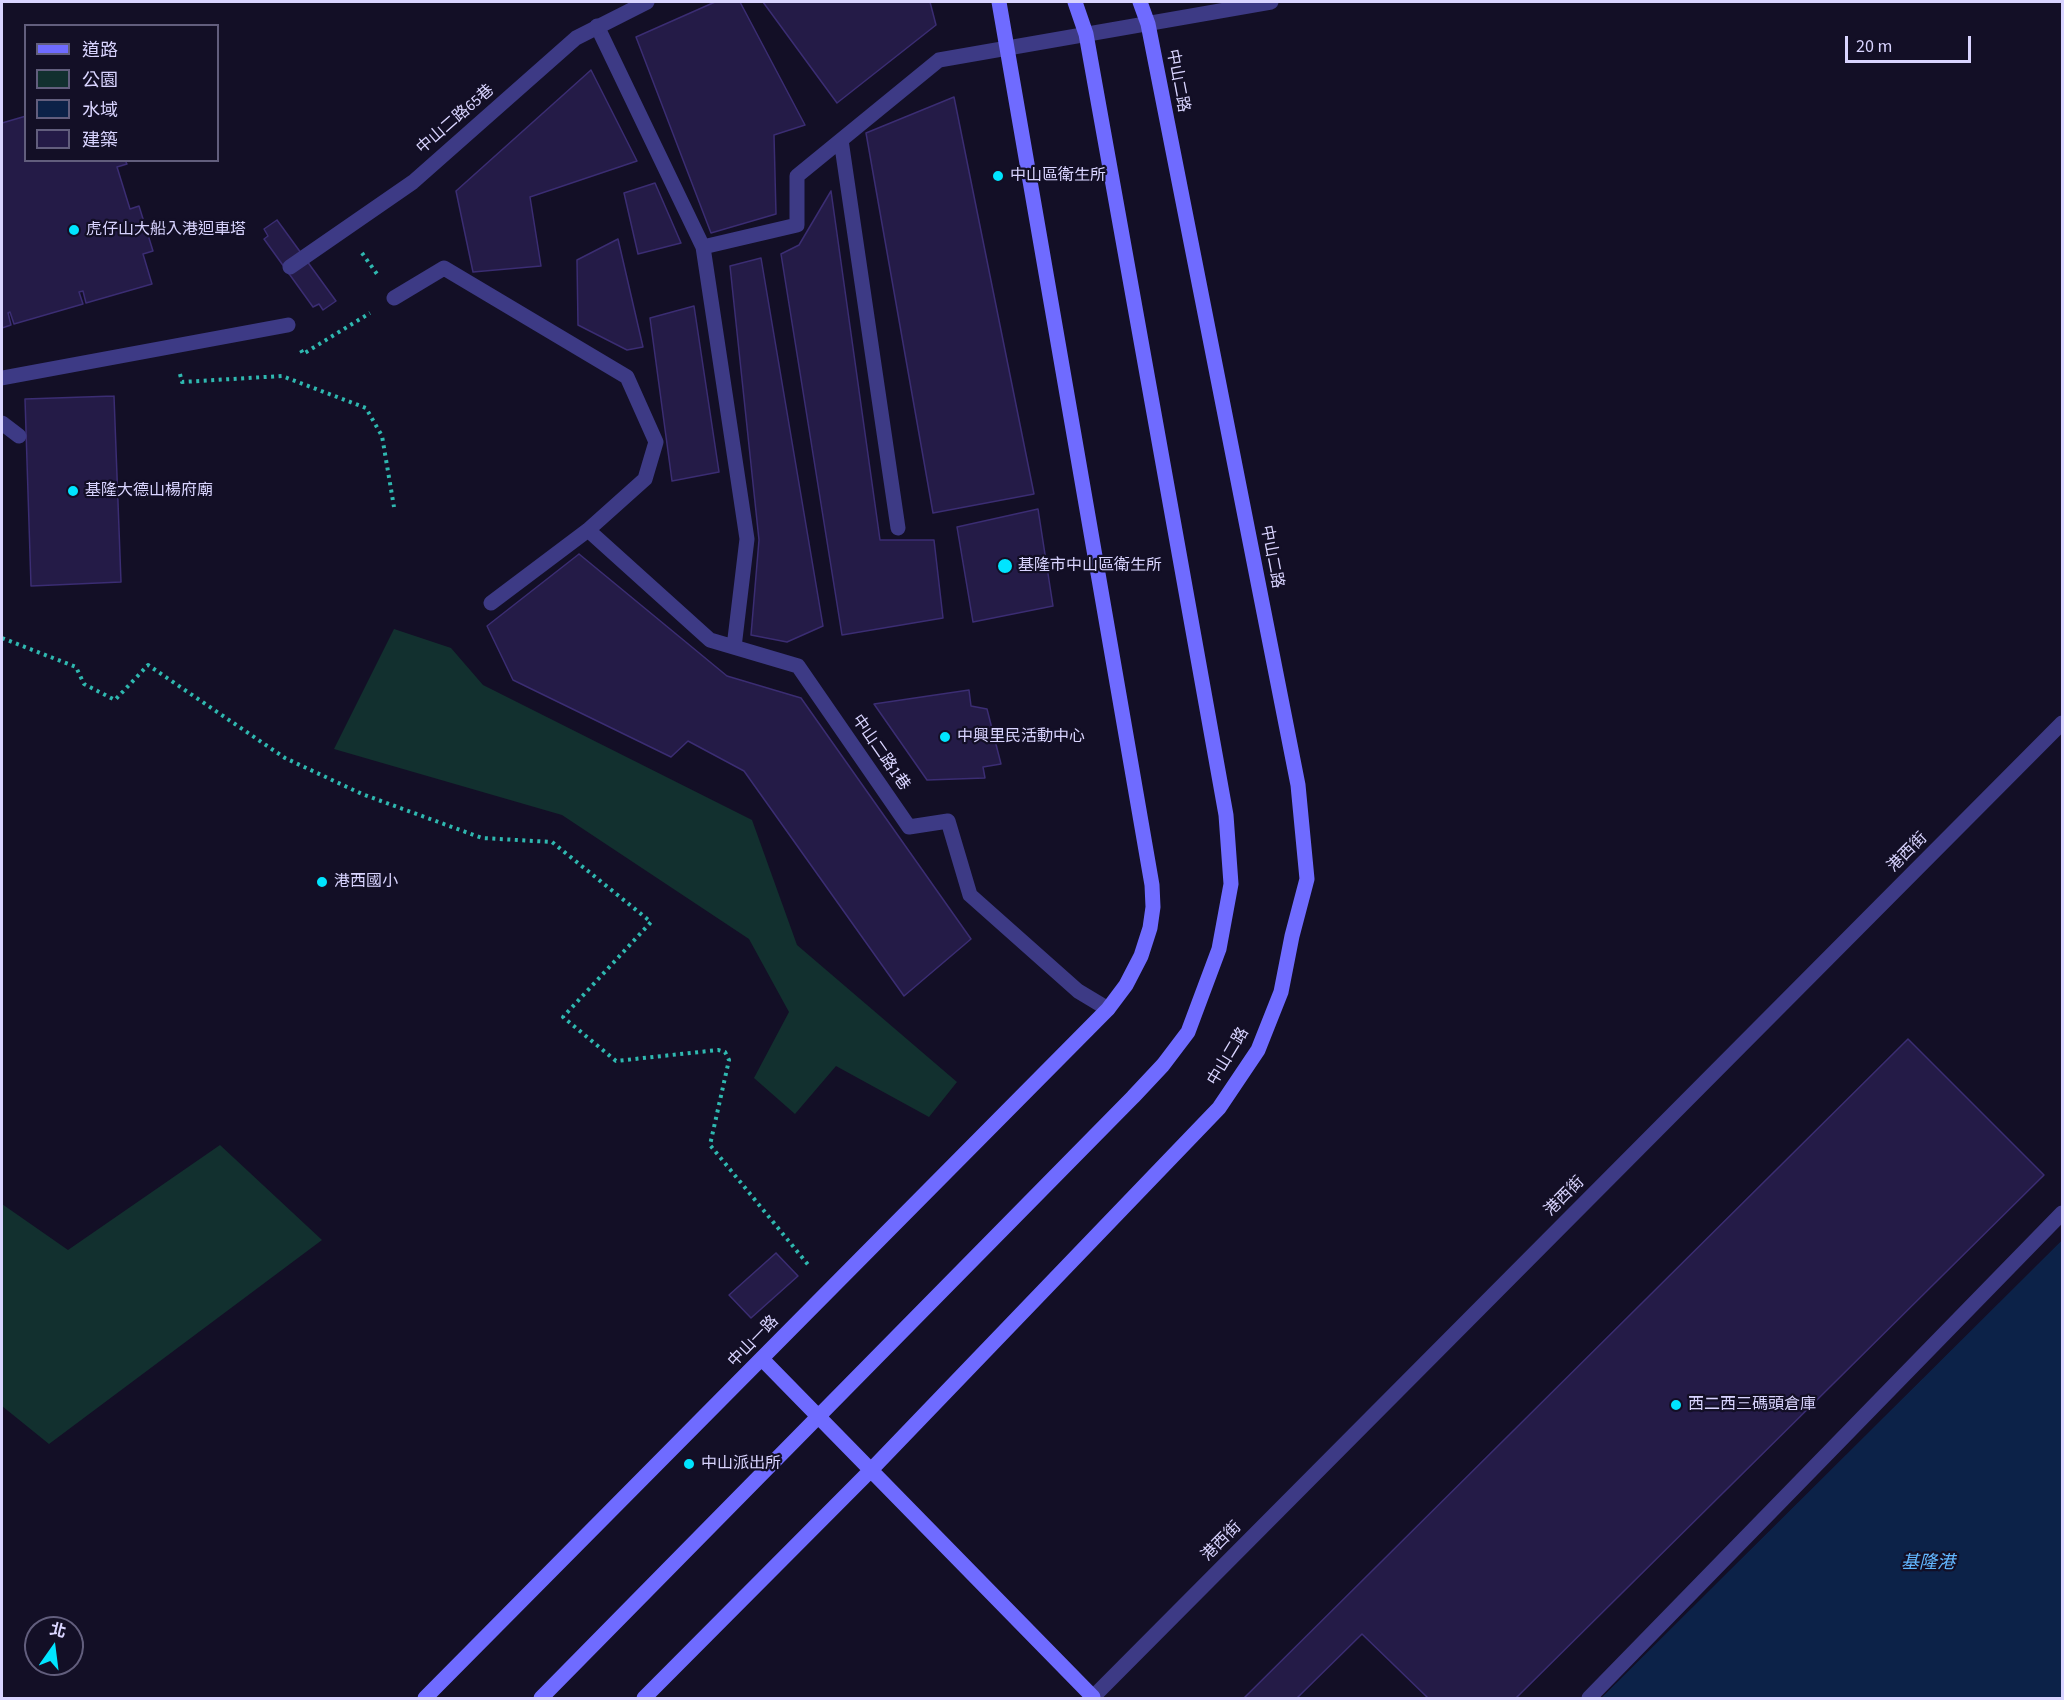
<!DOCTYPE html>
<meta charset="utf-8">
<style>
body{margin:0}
#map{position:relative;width:2064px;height:1700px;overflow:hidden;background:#130f26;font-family:"Source Sans 3","Noto Sans TC",sans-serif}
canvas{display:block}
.frame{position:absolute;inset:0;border:3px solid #d9d4ff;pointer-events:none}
.legend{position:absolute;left:24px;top:24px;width:195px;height:138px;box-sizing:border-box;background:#130f26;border:2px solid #625e7d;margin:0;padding:8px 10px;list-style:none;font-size:18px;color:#d9d4ff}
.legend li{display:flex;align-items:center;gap:12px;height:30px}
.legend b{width:30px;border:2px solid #625e7d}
.north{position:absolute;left:24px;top:1616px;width:60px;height:60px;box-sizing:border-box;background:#130f26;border:2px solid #625e7d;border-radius:50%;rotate:14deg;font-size:16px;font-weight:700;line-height:24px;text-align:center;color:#d9d4ff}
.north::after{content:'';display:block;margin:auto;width:21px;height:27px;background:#00e5ff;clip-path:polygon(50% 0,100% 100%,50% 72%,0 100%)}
.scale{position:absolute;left:1845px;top:36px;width:126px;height:27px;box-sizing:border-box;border:3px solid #d9d4ff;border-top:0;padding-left:8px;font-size:18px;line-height:21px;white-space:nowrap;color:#d9d4ff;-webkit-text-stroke:4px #130f26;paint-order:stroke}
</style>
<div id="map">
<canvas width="2064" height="1700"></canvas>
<div class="frame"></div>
<ul class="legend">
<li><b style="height:8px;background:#6f6bff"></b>道路</li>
<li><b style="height:16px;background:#12302f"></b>公園</li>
<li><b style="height:16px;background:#0c2248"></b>水域</li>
<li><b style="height:16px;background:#241b47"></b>建築</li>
</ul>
<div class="north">北</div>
<div class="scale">20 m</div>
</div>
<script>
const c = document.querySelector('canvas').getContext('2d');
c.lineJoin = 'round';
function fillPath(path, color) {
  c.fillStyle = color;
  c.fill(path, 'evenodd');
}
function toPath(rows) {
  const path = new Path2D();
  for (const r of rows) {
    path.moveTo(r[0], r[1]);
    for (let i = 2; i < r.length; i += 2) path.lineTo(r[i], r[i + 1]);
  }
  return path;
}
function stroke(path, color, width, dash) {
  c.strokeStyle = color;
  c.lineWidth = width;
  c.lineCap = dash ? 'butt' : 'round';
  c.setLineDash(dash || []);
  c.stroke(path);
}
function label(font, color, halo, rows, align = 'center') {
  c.font = font + ' "Source Sans 3","Noto Sans TC",sans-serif';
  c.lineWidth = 4.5;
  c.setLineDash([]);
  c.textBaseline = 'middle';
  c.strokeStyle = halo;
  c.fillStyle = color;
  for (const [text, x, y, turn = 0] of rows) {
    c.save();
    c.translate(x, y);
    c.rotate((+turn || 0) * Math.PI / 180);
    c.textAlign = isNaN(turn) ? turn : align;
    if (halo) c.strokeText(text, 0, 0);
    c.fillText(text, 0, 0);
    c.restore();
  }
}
fillPath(toPath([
 [394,629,451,648,483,685,752,820,797,945,957,1082,929,1117,836,1066,795,1114,754,1078,789,1012,749,939,562,815,334,749],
 [220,1145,322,1240,49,1444,2,1406,2,1204,68,1250]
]), '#12302f');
fillPath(toPath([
 [2062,1240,2062,1698,1601,1698]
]), '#0c2248');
fillPath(toPath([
 [2062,1237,2062,1240,1601,1698,1598,1698]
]), '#130f26');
const building = toPath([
 [715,2,740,2,805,125,774,135,776,214,711,233,636,37,715,2],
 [763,2,930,2,936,25,837,103,763,2],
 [591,70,637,161,530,197,541,266,473,272,456,191,591,70],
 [954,97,1034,494,933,513,866,133,954,97],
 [26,116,26,160,125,160,127,164,117,167,130,209,139,206,153,251,143,254,152,284,86,303,83,291,79,292,83,304,14,324,10,312,8,313,11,325,2,328,2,123,26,116],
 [655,183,681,243,638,254,624,193,655,183],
 [831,191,880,540,934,540,943,618,842,635,781,254,799,245,831,191],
 [277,220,336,301,323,310,319,304,313,307,264,239,268,236,264,229,277,220],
 [618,239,643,347,627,350,578,325,577,260,618,239],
 [761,258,823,626,787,642,751,635,759,540,730,266,761,258],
 [694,306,719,472,672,481,650,318,694,306],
 [114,396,121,582,31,586,25,399,114,396],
 [1038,509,1053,606,973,622,957,527,1038,509],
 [579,554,727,676,801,698,971,939,904,996,744,771,688,741,671,757,513,680,487,626,579,554],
 [969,690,971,706,987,709,1001,764,983,767,985,778,927,780,874,704,969,690],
 [1908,1039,2044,1175,1516,1698,1428,1698,1362,1634,1297,1698,1244,1698,1908,1039],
 [776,1253,798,1276,751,1318,729,1295,776,1253]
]);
fillPath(building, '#241b47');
stroke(building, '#3b2d73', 1.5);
stroke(toPath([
 [362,253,377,274],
 [301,350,303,354,370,313],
 [180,374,182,382,282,376,366,408,382,436,394,507],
 [2,638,76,667,84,684,115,700,148,665,285,758,362,794,482,838,552,842,651,922,563,1017,616,1061,718,1050,725,1052,729,1060,710,1145,810,1267]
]), '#2fb8b0', 4, [3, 4.5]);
stroke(toPath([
 [597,26,703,247,747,539,734,647],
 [841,140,898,528],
 [703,247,797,225,797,176,939,60,1271,2],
 [394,298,444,268,627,377,656,442,645,479,588,530,491,603],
 [2,378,288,325],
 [2,423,19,436],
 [588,530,710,640,798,666,909,827,948,821,970,895,1078,991,1108,1009],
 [1095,1698,1093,1697,2062,723],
 [1589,1698,2062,1213]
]), '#3d3a85', 15);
stroke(toPath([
 [290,267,413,182,576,38,647,2]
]), '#3d3a85', 15);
stroke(toPath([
 [763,1360,1093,1697,1091,1698],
 [425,1698,1108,1009,1126,985,1141,956,1150,928,1153,907,1152,885,999,2],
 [541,1698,1133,1097,1163,1065,1188,1032,1219,949,1231,884,1226,815,1086,34,1075,2],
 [644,1698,871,1470,1219,1108,1258,1050,1281,992,1292,936,1307,879,1298,785,1148,24,1140,2]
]), '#6f6bff', 15);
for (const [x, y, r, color] of [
 [998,176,6,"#00e5ff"],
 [74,230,6,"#00e5ff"],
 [73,491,6,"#00e5ff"],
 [1005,566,8,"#00e5ff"],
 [945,737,6,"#00e5ff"],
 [322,882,6,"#00e5ff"],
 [1676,1405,6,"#00e5ff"],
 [689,1464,6,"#00e5ff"]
]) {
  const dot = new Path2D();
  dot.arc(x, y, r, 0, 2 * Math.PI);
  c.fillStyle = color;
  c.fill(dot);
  stroke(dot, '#130f26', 2);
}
label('16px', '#d9d4ff', '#130f26', [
 ["中山二路",1177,81,79],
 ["中山二路65巷",456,120,-41],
 ["中山二路",1271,557,79],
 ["中山二路1巷",880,753,55],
 ["港西街",1908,853,-45],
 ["中山二路",1229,1057,-59],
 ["港西街",1565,1197,-45],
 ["中山一路",754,1342,-46],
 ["港西街",1222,1542,-45]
]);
label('16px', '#d9d4ff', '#130f26', [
 ["中山區衛生所",1010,176],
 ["虎仔山大船入港迴車塔",86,230],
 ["基隆大德山楊府廟",85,491],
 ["基隆市中山區衛生所",1018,566],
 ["中興里民活動中心",957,737],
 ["港西國小",334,882],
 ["西二西三碼頭倉庫",1688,1405],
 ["中山派出所",701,1464]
], 'left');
label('italic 18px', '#62b6ff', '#130f26', [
 ["基隆港",1928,1564]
]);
</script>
